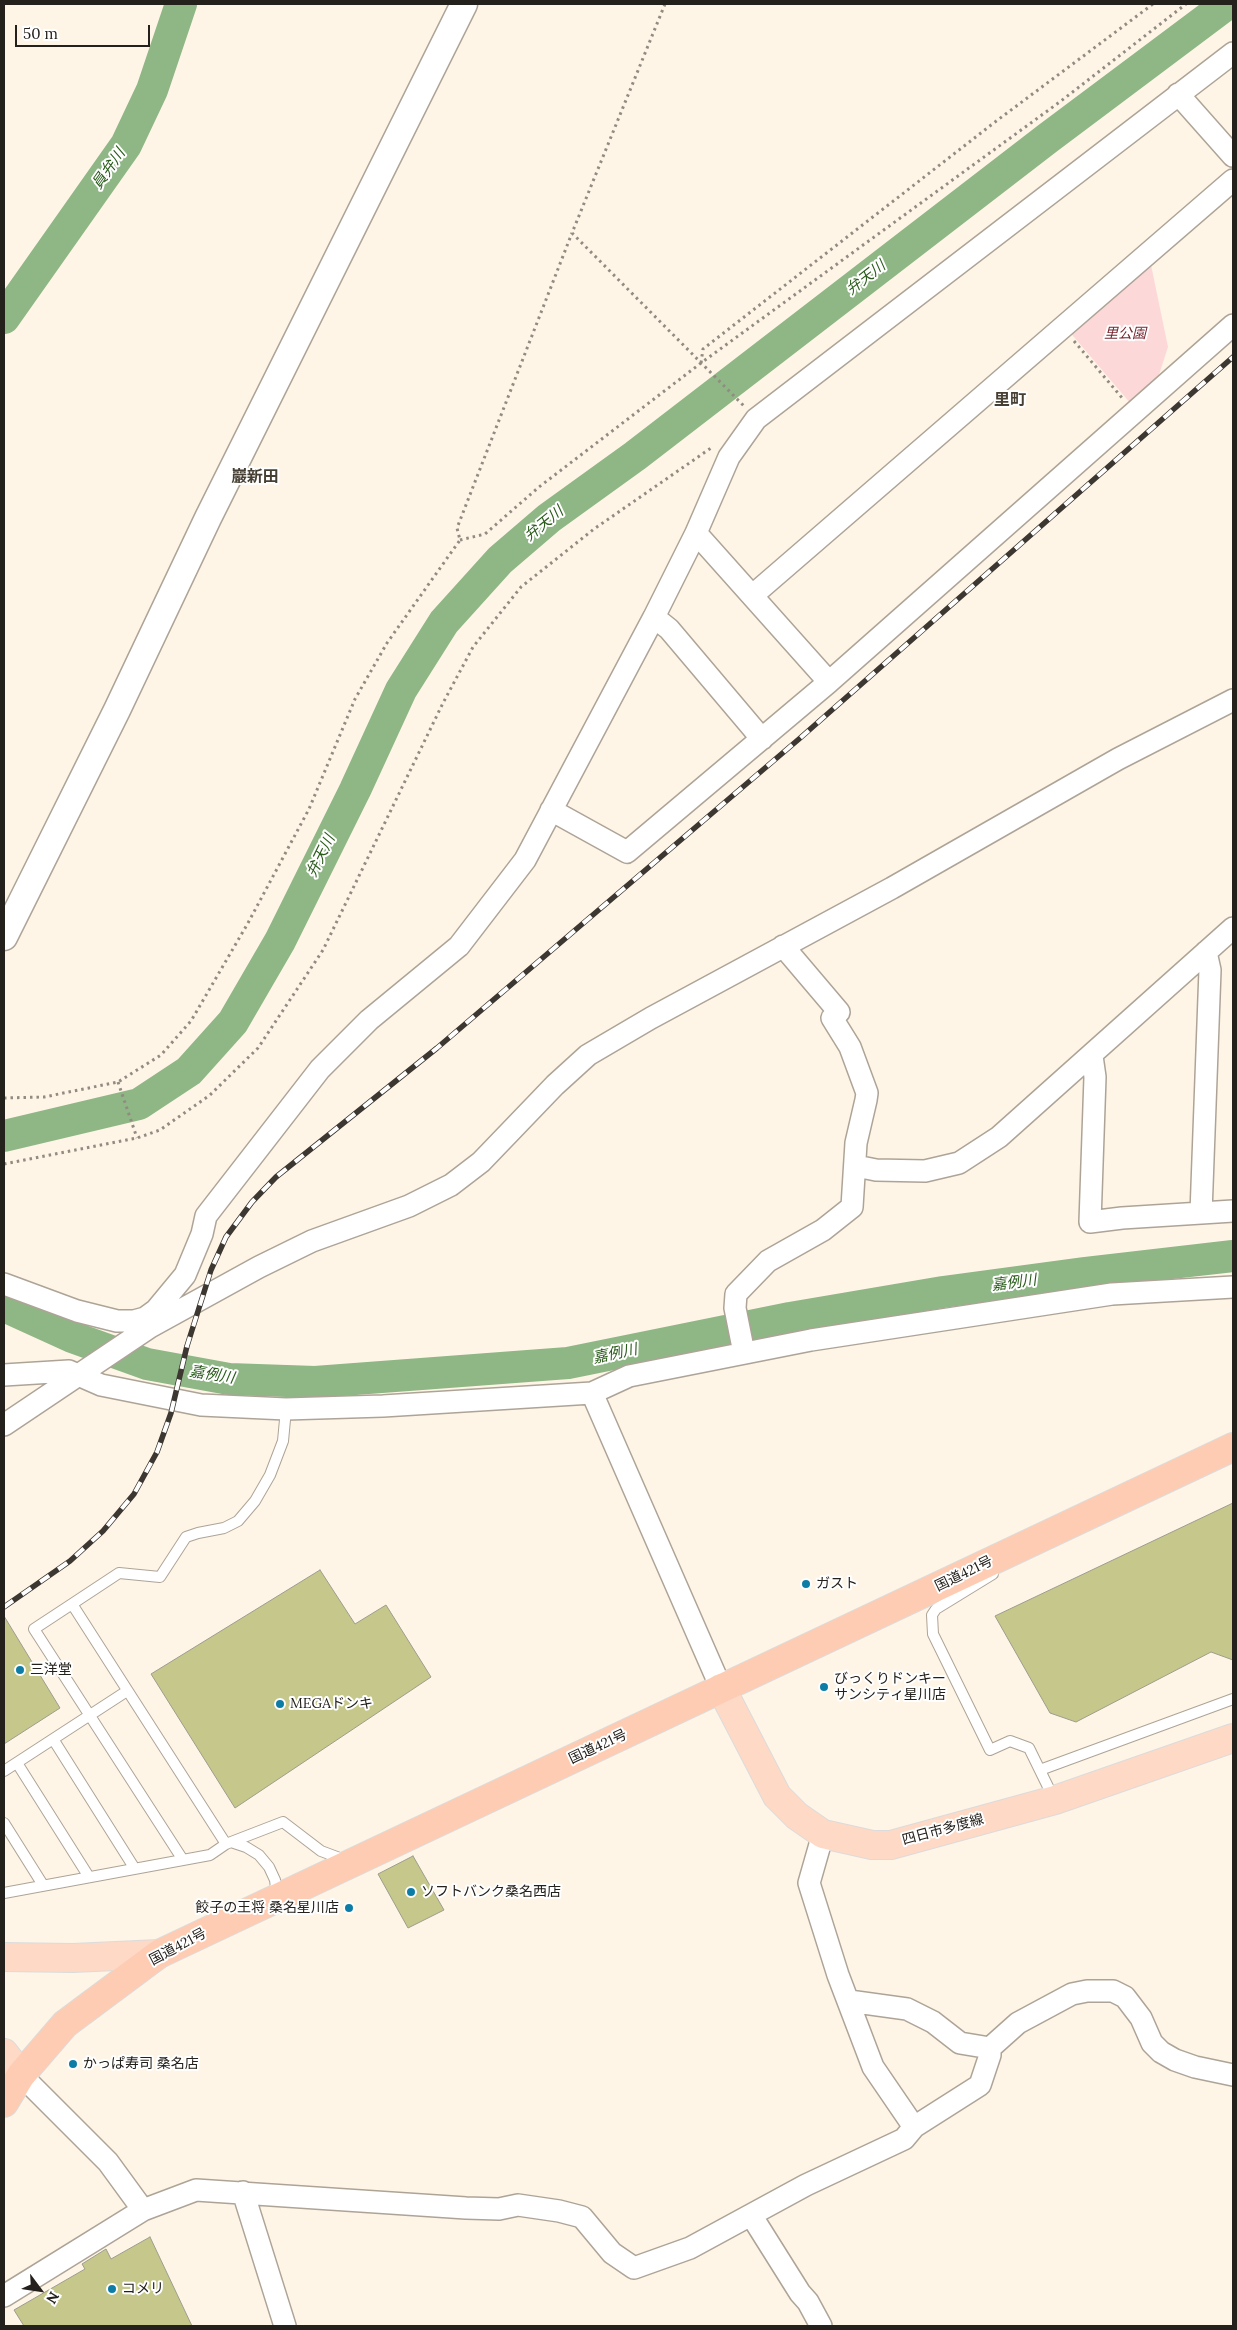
<!DOCTYPE html>
<meta charset="utf-8">
<style>
body{margin:0}
#map{position:relative;width:1237px;height:2330px;overflow:hidden;background:#fef5e7;font-family:Lora,serif}
canvas{display:block}
.frame{position:absolute;inset:0;border:5px solid #24201b;pointer-events:none}
.north{position:absolute;left:15px;top:2265px;width:50px;height:50px;-webkit-text-stroke:4px #fff;paint-order:stroke;rotate:121deg;font-size:14px;font-weight:700;line-height:20px;text-align:center;color:#24201b}
.north::after{content:'';display:block;margin:auto;width:18px;height:22px;background:#24201b;clip-path:polygon(50% 0,100% 100%,50% 72%,0 100%)}
.scale{position:absolute;left:15px;top:25px;width:135px;height:22px;box-sizing:border-box;border:2px solid #24201b;border-top:0;padding-left:6px;font-size:15px;line-height:18px;white-space:nowrap;color:#24201b;-webkit-text-stroke:4px #fff;paint-order:stroke}
</style>
<div id="map">
<canvas width="1237" height="2330"></canvas>
<div class="frame"></div>
<div class="north">N</div>
<div class="scale">50 m</div>
</div>
<script>
const c = document.querySelector('canvas').getContext('2d');
c.lineJoin = 'round';
function fillPath(path, color) {
  c.fillStyle = color;
  c.fill(path, 'evenodd');
}
function toPath(rows) {
  const path = new Path2D();
  for (const r of rows) {
    path.moveTo(r[0], r[1]);
    for (let i = 2; i < r.length; i += 2) path.lineTo(r[i], r[i + 1]);
  }
  return path;
}
function stroke(path, color, width, dash) {
  c.strokeStyle = color;
  c.lineWidth = width;
  c.lineCap = dash ? 'butt' : 'round';
  c.setLineDash(dash || []);
  c.stroke(path);
}
function label(font, color, halo, rows, align = 'center') {
  c.font = font + ' Lora,"Noto Sans JP",serif';
  c.lineWidth = 4;
  c.setLineDash([]);
  c.textBaseline = 'middle';
  c.strokeStyle = halo;
  c.fillStyle = color;
  for (const [text, x, y, turn = 0] of rows) {
    c.save();
    c.translate(x, y);
    c.rotate((+turn || 0) * Math.PI / 180);
    c.textAlign = isNaN(turn) ? turn : align;
    if (halo) c.strokeText(text, 0, 0);
    c.fillText(text, 0, 0);
    c.restore();
  }
}
fillPath(toPath([
 [1150,260,1168,347,1157,381,1131,404,1068,330]
]), '#fdd8d8');
stroke(toPath([
 [4,318,126,145,152,90,181,4],
 [4,1136,139,1104,189,1071,233,1022,280,941,355,790,401,690,444,622,500,560,549,518,635,456,1048,138,1227,4],
 [4,1306,72,1337,147,1364,229,1379,315,1382,568,1363,790,1318,943,1292,1084,1273,1233,1256]
]), '#8fb685', 32);
const building = toPath([
 [1233,1503,1233,1660,1211,1652,1076,1722,1050,1713,995,1616,1233,1503],
 [320,1570,355,1624,386,1605,431,1677,235,1808,151,1674,320,1570],
 [4,1616,60,1708,4,1744,4,1616],
 [413,1856,444,1910,408,1928,378,1874,413,1856],
 [150,2237,192,2326,24,2326,14,2310,85,2269,82,2264,106,2249,111,2259,150,2237]
]);
fillPath(building, '#c6c78a');
stroke(building, '#9c9d8e', 1);
const service = toPath([
 [993,1570,993,1574,936,1609,932,1615,933,1634,990,1750,1010,1741,1029,1748,1054,1799],
 [72,1604,34,1629,183,1860],
 [53,1739,135,1869],
 [17,1763,89,1877],
 [1040,1770,1233,1699],
 [4,1771,127,1691],
 [4,1823,43,1885],
 [231,1842,246,1847,259,1855,269,1867,275,1880,277,1896],
 [226,1844,72,1604,119,1573,160,1577,186,1537,198,1533,224,1528,238,1521,255,1501,270,1475,283,1441,286,1409],
 [4,1893,210,1855,226,1844,283,1822,321,1851,345,1860]
]);
const minor = toPath([
 [1178,94,1233,156],
 [696,533,829,682],
 [753,595,1233,180],
 [654,617,669,629,762,739],
 [551,810,627,852,829,682,1233,325],
 [1092,1056,1095,1077,1090,1222,1122,1218,1233,1211],
 [856,1166,876,1170,925,1171,959,1163,999,1137,1233,928],
 [1201,1213,1210,970,1206,952],
 [4,1284,77,1311,117,1321,134,1321,145,1318,156,1310,185,1275,202,1234,206,1216,320,1069,369,1020,459,946,525,860,654,617,696,533,729,457,756,419,1233,53],
 [744,1353,735,1308,736,1294,768,1261,823,1230,852,1207,856,1143,866,1100,867,1093,850,1047,832,1018,839,1012,783,946],
 [4,1375,69,1371,101,1385,201,1405,286,1409,383,1406,592,1393,629,1376,811,1340,1112,1294,1233,1287],
 [592,1393,721,1688],
 [4,1425,150,1327,259,1267,312,1241,409,1206,451,1185,481,1162,555,1085,588,1055,651,1018,892,888,1118,759,1233,700],
 [823,1834,809,1883,838,1975,873,2067,914,2127],
 [849,2001,907,2009,933,2022,960,2043,990,2048,1018,2023,1072,1994,1087,1991,1113,1991,1125,1997,1141,2018,1152,2043,1161,2052,1175,2060,1195,2067,1233,2075],
 [21,2075,108,2162,143,2210,196,2190,466,2208,499,2209,518,2205,559,2211,582,2217,612,2253,634,2268,690,2248,806,2185,904,2139,914,2127,980,2085,990,2055,990,2048],
 [243,2192,285,2326],
 [751,2215,800,2293,808,2302,821,2326],
 [4,2296,143,2210]
]);
const tertiary = toPath([
 [4,937,117,710,208,518,464,4]
]);
const primary = toPath([
 [721,1688,777,1796,797,1816,823,1834,872,1845,891,1845,1055,1800,1233,1738],
 [4,1957,73,1958,159,1954],
 [4,2053,21,2075]
]);
const trunk = toPath([
 [4,2103,21,2075,65,2024,159,1954,1233,1447]
]);
stroke(service, '#ada497', 12);
stroke(minor, '#ada497', 24);
stroke(tertiary, '#ada497', 29);
stroke(primary, '#dcdbdb', 30);
stroke(trunk, '#dcdbdb', 30);
stroke(toPath([
 [665,4,572,233,744,406],
 [1074,341,1123,399],
 [701,363,703,349,995,122,1153,4],
 [460,540,485,534,539,487,701,363,1061,101,1186,4],
 [118,1082,137,1138],
 [4,1098,44,1097,118,1082,161,1055,191,1021,248,923,309,809,355,699,387,643,460,540,457,528,572,233],
 [4,1164,137,1138,160,1130,210,1095,258,1048,323,950,443,703,473,647,521,587,594,529,711,448]
]), '#918b81', 3, [2.5, 4]);
stroke(service, '#fff', 10);
stroke(minor, '#fff', 21);
stroke(tertiary, '#fff', 26);
stroke(primary, '#fed9c6', 28);
stroke(trunk, '#feccb3', 28);
const rail = toPath([
 [4,1607,70,1561,103,1531,134,1494,157,1452,171,1413,187,1346,211,1270,226,1237,252,1202,276,1177,437,1048,799,739,1233,357]
]);
stroke(rail, '#3c3731', 5.5);
stroke(rail, '#fff', 4, [11]);
for (const [x, y, r, color] of [
 [806,1584,5,"#0e7da6"],
 [20,1670,5,"#0e7da6"],
 [824,1687,5,"#0e7da6"],
 [280,1704,5,"#0e7da6"],
 [411,1892,5,"#0e7da6"],
 [349,1908,5,"#0e7da6"],
 [73,2064,5,"#0e7da6"],
 [112,2289,5,"#0e7da6"]
]) {
  const dot = new Path2D();
  dot.arc(x, y, r, 0, 2 * Math.PI);
  c.fillStyle = color;
  c.fill(dot);
  stroke(dot, '#fff', 2);
}
label('italic 14px', '#74252e', '#fff', [
 ["里公園",1125,334]
]);
label('14px', '#24201b', '#fff', [
 ["国道421号",964,1574,-26],
 ["国道421号",598,1747,-25],
 ["四日市多度線",943,1830,-15],
 ["国道421号",178,1947,-28]
]);
label('14px', '#24201b', '#fff', [
 ["ガスト",816,1584],
 ["三洋堂",30,1670],
 ["びっくりドンキー",834,1679],
 ["サンシティ星川店",834,1695],
 ["MEGAドンキ",290,1704],
 ["ソフトバンク桑名西店",421,1892],
 ["餃子の王将 桑名星川店",339,1908,"right"],
 ["かっぱ寿司 桑名店",83,2064],
 ["コメリ",122,2289]
], 'left');
label('italic 15px', '#295b1a', '#fff', [
 ["員弁川",109,169,-55],
 ["弁天川",866,278,-38],
 ["弁天川",544,524,-39],
 ["弁天川",321,856,-64],
 ["嘉例川",1014,1283,-7],
 ["嘉例川",615,1354,-12],
 ["嘉例川",212,1375,9]
]);
label('bold 16px', '#463f33', '#fff', [
 ["里町",1010,400],
 ["巖新田",255,477]
]);
</script>
